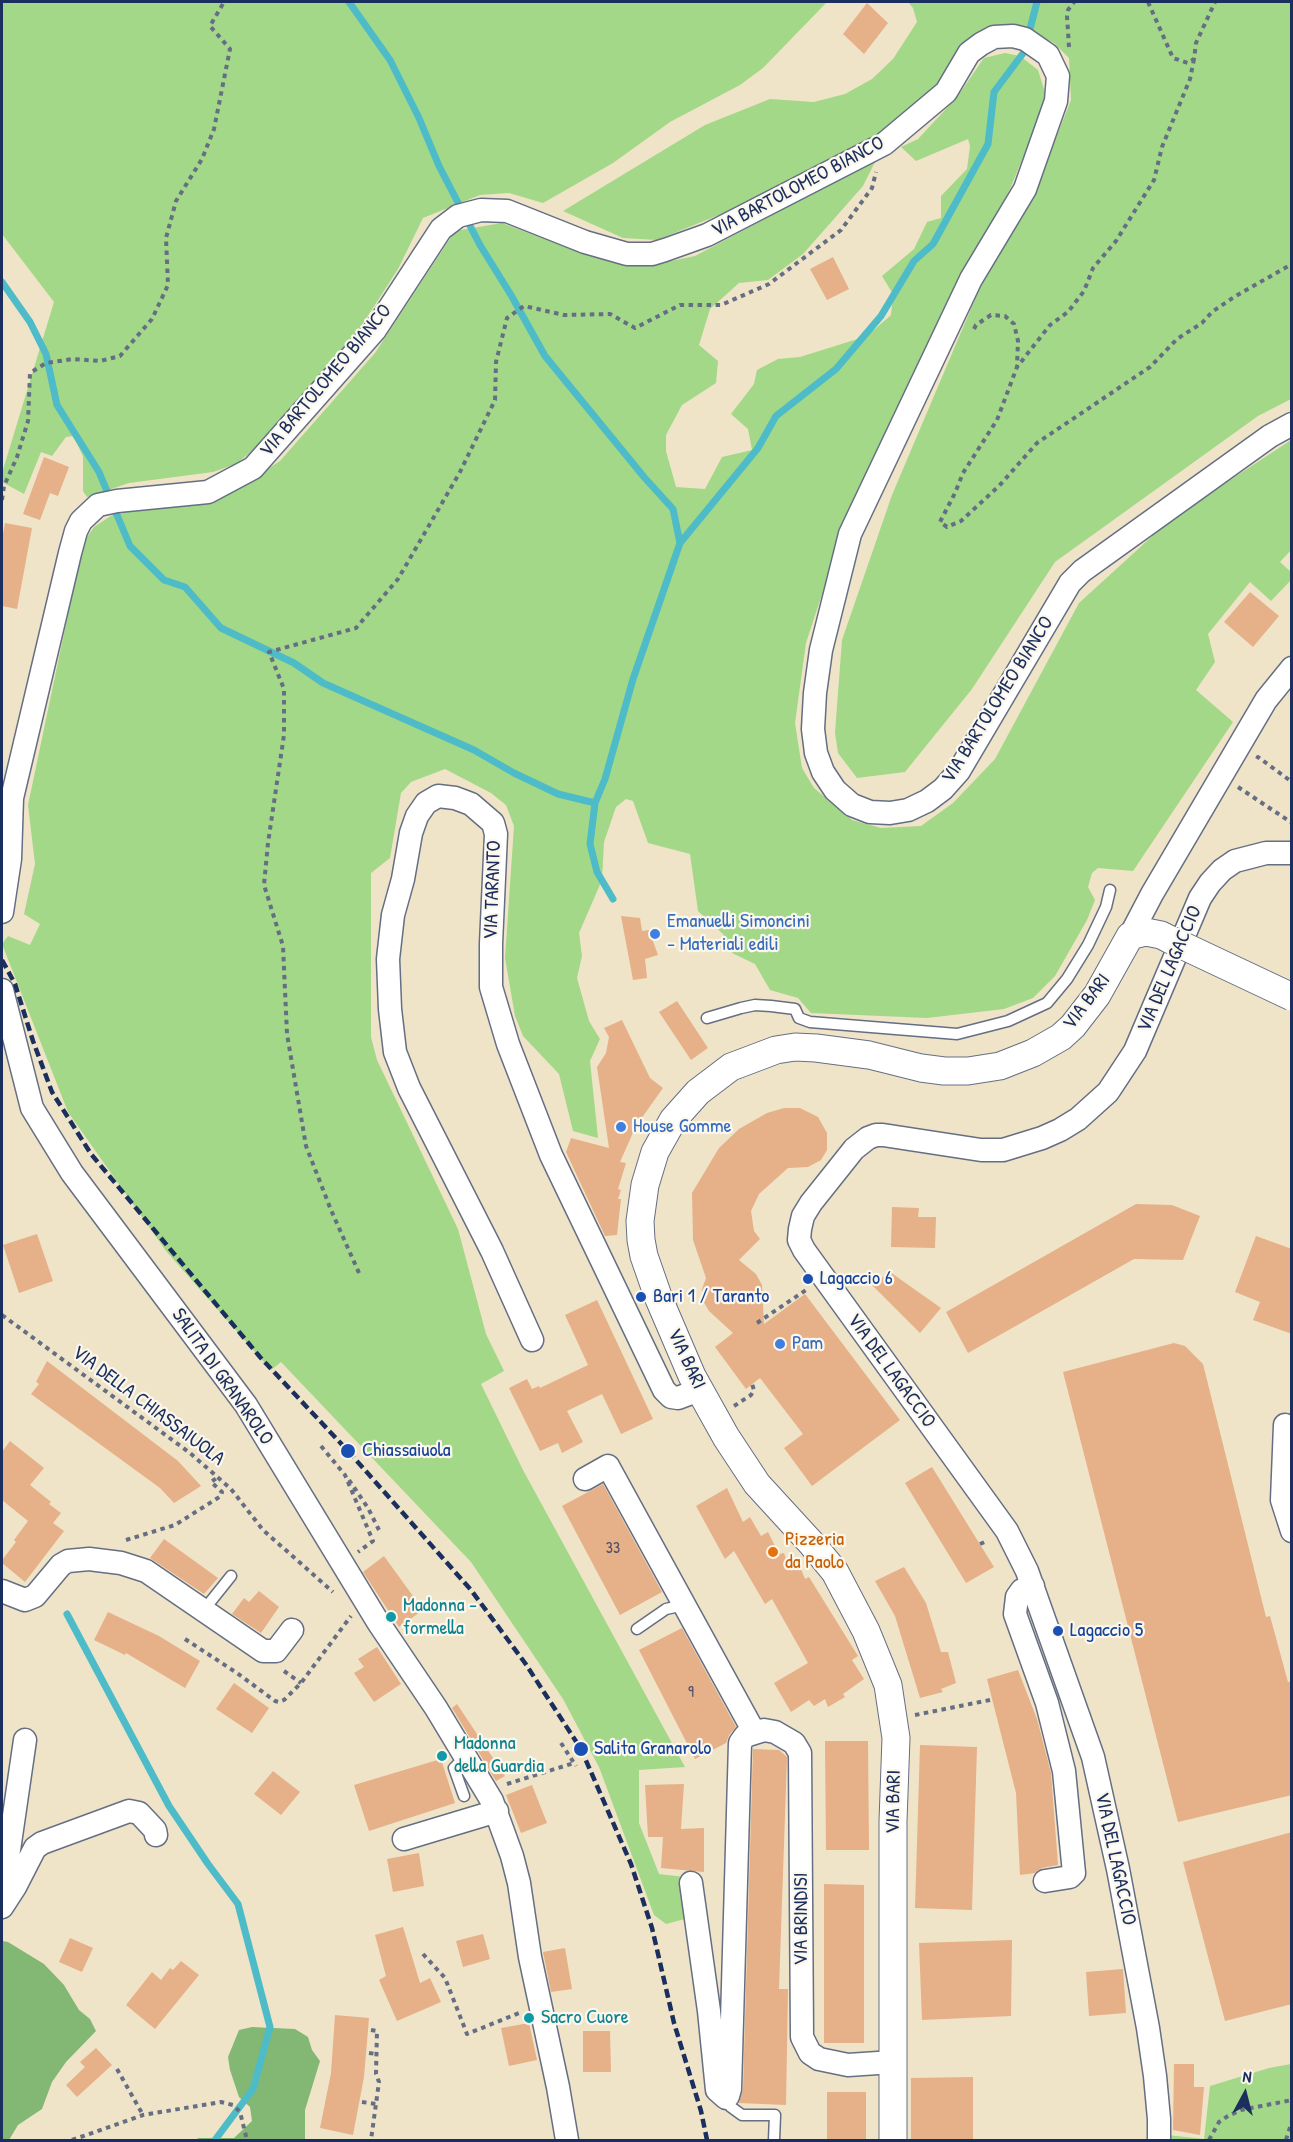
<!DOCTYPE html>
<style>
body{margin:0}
#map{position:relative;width:1293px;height:2142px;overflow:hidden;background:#efe4c7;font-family:"Patrick Hand",sans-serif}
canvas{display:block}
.frame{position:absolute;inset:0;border:3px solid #1b2f5e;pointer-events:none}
.north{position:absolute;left:1215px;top:2064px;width:60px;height:60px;-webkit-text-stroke:4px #fbf7ec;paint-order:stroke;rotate:7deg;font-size:16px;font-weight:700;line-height:24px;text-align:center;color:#1b2f5e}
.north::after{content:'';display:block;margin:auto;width:21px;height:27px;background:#1b2f5e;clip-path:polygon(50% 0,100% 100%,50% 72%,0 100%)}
</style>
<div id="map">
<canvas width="1293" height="2142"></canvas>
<div class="frame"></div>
<div class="north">N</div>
</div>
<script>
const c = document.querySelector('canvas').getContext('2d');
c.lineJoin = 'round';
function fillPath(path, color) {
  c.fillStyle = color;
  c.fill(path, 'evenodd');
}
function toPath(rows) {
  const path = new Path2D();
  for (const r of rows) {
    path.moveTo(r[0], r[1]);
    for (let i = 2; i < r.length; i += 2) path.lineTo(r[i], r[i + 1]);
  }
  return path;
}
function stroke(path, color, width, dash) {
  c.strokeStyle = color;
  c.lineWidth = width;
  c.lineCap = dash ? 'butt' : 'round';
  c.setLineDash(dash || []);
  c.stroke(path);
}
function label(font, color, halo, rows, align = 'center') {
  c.font = font + ' "Patrick Hand",sans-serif';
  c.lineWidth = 4.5;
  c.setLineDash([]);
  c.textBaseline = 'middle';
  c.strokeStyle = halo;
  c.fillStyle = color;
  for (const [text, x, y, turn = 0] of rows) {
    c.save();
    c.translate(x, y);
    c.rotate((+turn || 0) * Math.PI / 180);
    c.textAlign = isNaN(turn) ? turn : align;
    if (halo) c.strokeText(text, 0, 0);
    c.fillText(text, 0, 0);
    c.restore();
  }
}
fillPath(toPath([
 [2,2,827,2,763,68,740,85,670,122,613,163,543,203,509,193,480,195,423,218,398,269,362,325,272,435,236,464,213,472,129,483,87,497,83,491,83,456,73,436,66,437,52,456,41,452,24,494,2,482,2,473,54,302,2,234],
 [908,2,1291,2,1291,399,1258,416,1055,562,972,689,905,772,857,778,838,753,835,733,842,640,892,495,981,285,1032,199,1071,100,1069,58,1054,43,1027,29,989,29,933,97,890,130,731,210,657,240,623,238,563,211,705,125,770,99,814,102,845,94,872,79,893,59,917,22,913,8],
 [1005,53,1020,56,1038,70,1047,99,1010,189,933,334,845,524,806,643,795,723,802,768,814,788,852,820,881,828,921,826,953,803,995,759,1079,603,1171,519,1291,440,1291,550,1280,562,1291,572,1291,580,1271,601,1250,582,1208,634,1215,662,1196,690,1233,722,1133,871,1098,868,1092,873,1088,887,1095,900,1087,920,1055,976,1033,998,1004,1009,927,1018,811,1013,798,998,770,990,755,964,732,953,723,934,698,911,690,854,648,843,633,801,626,799,616,807,604,842,602,880,579,933,582,956,577,978,589,1021,600,1039,590,1061,598,1138,573,1131,559,1074,523,1036,515,1016,505,958,514,826,506,805,491,793,445,769,411,782,401,793,390,858,371,873,371,1037,377,1060,458,1229,486,1334,504,1371,481,1384,523,1470,685,1767,639,1770,639,1823,659,1874,685,1877,685,1919,666,1924,654,1915,599,1767,563,1699,471,1562,281,1362,271,1370,166,1251,68,1112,2,944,8,936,30,945,40,924,24,914,35,864,28,805,83,543,94,527,123,508,212,504,280,461,375,353,455,231,502,223,570,249,657,264,695,256,876,160,863,186,803,254,768,280,739,283,710,309,699,345,718,361,716,383,682,405,666,435,666,451,676,487,705,489,722,457,752,450,748,429,731,414,754,384,757,370,778,359,800,357,867,336,891,315,893,294,882,276,914,249,927,222,941,218,941,196,967,169,970,146,968,139,916,161,901,147,918,139,957,97,984,58],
 [1291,2064,1291,2140,1166,2140,1167,2135,1204,2139,1210,2086,1269,2068]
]), '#a3d888');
fillPath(toPath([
 [2,1941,8,1942,44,1964,64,1985,79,2010,90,2019,96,2031,66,2062,52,2082,42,2109,18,2125,9,2140,2,2140],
 [252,2027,295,2029,308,2037,312,2050,320,2061,305,2110,305,2140,194,2140,199,2138,234,2138,252,2121,250,2107,239,2097,230,2070,228,2057,239,2030]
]), '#82b874');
stroke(toPath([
 [349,2,390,60,419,118,439,166,480,245,511,295,545,356,644,477,673,509,680,543],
 [2,282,30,322,46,354,57,405,99,472,130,546,164,580,185,587,221,628,294,663,323,683,474,750,514,773,558,794,595,803],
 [613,899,597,872,590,844,595,803,605,779,633,679,680,543,758,448,776,416,836,369,881,316,914,261,933,244,988,144,994,92,1024,52,1037,2],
 [67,1614,169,1806,208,1864,238,1904,270,2027,253,2089,215,2140]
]), '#4ebbc8', 7);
fillPath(toPath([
 [867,3,888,23,864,54,843,34],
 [833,257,849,289,827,300,810,269],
 [44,457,69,467,58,496,50,493,40,520,23,514],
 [5,523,32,528,17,609,2,606,2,539],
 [1250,592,1279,616,1253,647,1224,622],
 [621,916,640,918,642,931,649,930,658,955,645,959,647,978,633,980],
 [677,1001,708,1048,691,1060,659,1012],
 [622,1020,650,1078,663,1088,636,1126,620,1162,626,1163,618,1189,621,1190,618,1199,621,1199,617,1235,605,1236,566,1152,571,1138,609,1148,597,1067,606,1053,609,1037,604,1028],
 [784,1108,800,1108,818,1117,827,1133,827,1150,821,1160,808,1167,788,1168,759,1194,751,1211,754,1231,760,1239,739,1260,756,1274,762,1285,764,1324,805,1294,900,1420,812,1486,784,1448,803,1434,760,1378,746,1389,715,1347,733,1333,709,1311,703,1301,702,1289,706,1278,693,1240,692,1193,719,1148,739,1129,767,1113],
 [1136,1204,1172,1205,1200,1216,1183,1260,1134,1259,968,1353,946,1312],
 [892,1207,919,1208,918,1217,936,1217,935,1248,891,1247],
 [37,1234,53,1281,19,1293,3,1245],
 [1256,1236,1292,1249,1292,1334,1253,1320,1260,1302,1235,1292],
 [890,1272,941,1308,920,1333,872,1285],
 [597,1300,653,1419,621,1434,602,1394,567,1411,583,1442,562,1453,558,1443,540,1451,509,1388,527,1379,532,1389,539,1386,540,1388,588,1365,565,1315],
 [1174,1343,1185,1346,1203,1364,1266,1617,1270,1616,1288,1682,1292,1681,1292,1795,1178,1822,1063,1372],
 [47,1361,178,1461,201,1486,174,1503,160,1488,31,1394,39,1384,36,1382],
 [10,1441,44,1468,30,1485,51,1502,49,1504,61,1513,53,1523,64,1531,25,1582,2,1563,2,1560,16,1542,14,1540,28,1521,2,1500,2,1452],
 [932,1467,994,1567,966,1583,905,1483],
 [603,1484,662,1592,620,1615,562,1506],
 [727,1488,743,1522,750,1517,761,1536,768,1532,779,1554,784,1553,787,1562,796,1557,805,1579,809,1577,858,1656,852,1660,864,1679,843,1694,845,1697,828,1707,825,1699,814,1706,809,1700,791,1712,774,1683,808,1663,772,1599,765,1604,734,1551,725,1559,696,1506],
 [164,1539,218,1578,204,1594,150,1558],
 [384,1556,423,1610,399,1627,363,1572],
 [904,1567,926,1603,941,1652,948,1652,956,1683,941,1689,943,1692,920,1698,895,1616,875,1581],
 [259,1591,279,1607,261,1633,232,1614,244,1598,249,1602],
 [108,1612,159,1636,200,1661,185,1688,126,1653,125,1655,94,1640],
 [682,1628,736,1727,729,1735,726,1743,695,1759,639,1650],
 [377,1647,401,1684,374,1702,354,1673,364,1667,358,1659],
 [1018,1670,1037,1719,1051,1773,1058,1865,1042,1868,1035,1873,1020,1875,1016,1793,987,1679],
 [234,1683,269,1708,252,1733,216,1709],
 [457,1704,505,1776,496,1781,452,1708],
 [825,1741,868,1741,869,1850,826,1850],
 [920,1745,977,1747,972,1910,915,1908],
 [753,1749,779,1750,787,1757,779,1989,788,1989,786,2105,739,2103,743,2089],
 [441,1759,455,1803,369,1831,354,1785],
 [273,1771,300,1792,281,1815,254,1794],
 [684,1784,681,1829,704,1828,704,1872,661,1868,663,1837,648,1837,645,1785],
 [532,1785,547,1823,521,1833,506,1795],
 [1292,1832,1292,2004,1225,2021,1183,1862],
 [419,1853,424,1886,393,1892,387,1859],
 [824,1884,864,1885,864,2043,824,2043],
 [403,1927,420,1983,430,1978,441,2002,397,2021,379,1980,386,1976,375,1935],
 [483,1934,490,1959,463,1967,456,1941],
 [70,1938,93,1948,82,1972,59,1962],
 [1012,1940,1011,2016,922,2020,919,1943],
 [565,1948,572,1989,551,1992,543,1952],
 [181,1961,199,1975,155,2029,126,2005,152,1972,161,1980,170,1968,173,1970],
 [1123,1969,1126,2013,1089,2016,1086,1972],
 [335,2015,369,2018,364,2077,353,2135,320,2128,331,2073],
 [529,2023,537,2060,509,2066,501,2028],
 [583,2031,610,2031,611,2072,583,2072],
 [96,2048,112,2065,77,2097,66,2085,85,2067,80,2062],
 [1174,2064,1194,2064,1194,2087,1204,2087,1200,2135,1173,2130],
 [973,2077,973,2140,911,2140,911,2078],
 [827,2092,866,2092,866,2140,827,2140]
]), '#e6b089');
const service = toPath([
 [707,1018,741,1008,755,1005,771,1006,795,1009,799,1018,810,1022,957,1034,1008,1021,1047,1003,1067,979,1088,945,1106,907,1110,890],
 [203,1611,231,1576],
 [637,1629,666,1609,684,1605],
 [464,1796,454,1768,466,1756],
 [726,2098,731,2107,742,2115,775,2115,774,2140]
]);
const minor = toPath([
 [2,912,10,859,12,798,70,553,76,531,81,521,98,505,117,501,208,492,253,468,375,330,441,229,458,216,481,210,507,211,585,242,627,254,652,254,665,250,707,235,884,144,946,92,969,53,981,44,994,37,1013,36,1025,39,1048,55,1058,76,1056,101,1025,189,971,279,850,534,821,650,815,693,813,729,816,753,823,772,835,790,852,805,870,812,890,813,908,810,927,801,943,789,959,771,1070,583,1082,571,1270,436,1292,424],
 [1130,936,1152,894,1266,700,1292,668],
 [2,990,32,1108,72,1173,246,1405,378,1622,436,1708,492,1801,512,1856,519,1883,530,1957,558,2087,567,2140],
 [532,1340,492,1251,409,1088,395,1052,390,1009,388,959,393,915,403,879,411,833,417,816,426,803,438,796,455,798,471,804,493,823,496,834,491,944,491,987,508,1044,551,1155,664,1390,671,1397,678,1398,699,1390],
 [1285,1425,1282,1500,1292,1531],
 [585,1479,608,1466,754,1732],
 [1033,1586,1022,1590,1017,1597,1015,1614,1047,1703,1064,1771,1074,1873,1070,1877,1045,1881],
 [2,1591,25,1600,35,1596,61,1565,68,1561,89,1559,121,1563,146,1571,263,1651,276,1651,292,1630],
 [404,1839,497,1811],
 [2,1883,8,1857,25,1740],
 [691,1883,709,2011,717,2090,726,2098,728,2096,730,2089,740,1743,745,1736,764,1730,775,1732,794,1743,800,1753,802,2037,810,2053,819,2059,848,2065,893,2062],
 [2,1907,15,1887,35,1848,42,1843,129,1811,139,1813,155,1830,156,1835],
 [1159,2140,1159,2119,1155,2076,1148,2028,1118,1869,1093,1757,1027,1571,1007,1531,804,1250,799,1240,800,1229,803,1216,811,1203,854,1149,868,1138,876,1135,883,1135,981,1150,1003,1150,1042,1138,1060,1130,1078,1119,1108,1092,1135,1051,1200,898,1210,883,1222,870,1235,861,1266,853,1292,853]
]);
const tertiary = toPath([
 [893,2140,893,1821,896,1738,888,1685,866,1631,835,1572,812,1544,757,1484,726,1437,692,1376,659,1299,644,1256,641,1240,640,1221,645,1185,655,1152,673,1120,698,1092,731,1067,776,1050,795,1047,816,1048,869,1055,921,1068,944,1071,968,1071,1000,1066,1033,1053,1061,1037,1073,1026,1097,995,1130,936,1146,932,1161,935,1171,940]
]);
stroke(service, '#656e83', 13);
stroke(minor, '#656e83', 25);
stroke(tertiary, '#656e83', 29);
stroke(toPath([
 [1148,2,1173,58,1188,63,1194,59,1196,43,1215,2],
 [1069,47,1067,16,1068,10,1074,2],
 [1194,59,1190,79,1162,147,1154,180,1116,241,1093,268,1084,291,1068,312,1050,325,1017,367,997,420,963,473,955,493,940,522,947,527,961,521,999,486,1037,443,1150,367,1177,339,1202,323,1212,312,1234,297,1292,264],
 [974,329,976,325,991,315,1005,316,1014,324,1018,341,1017,366],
 [2,500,4,486,17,457,28,421,30,373,46,363,73,359,100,361,120,356,152,319,168,285,166,238,176,201,202,159,214,129,230,49,210,26,224,2],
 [1257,759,1258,757,1292,782],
 [1238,787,1292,823],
 [359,1273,331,1210,306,1146,287,1034,283,946,264,885,268,843,284,735,284,689,269,652,356,628,398,579,460,472,495,400,496,362,507,318,524,306,564,315,610,314,635,328,680,305,721,305,769,284,841,230,872,188,876,172],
 [2,1315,190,1453,231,1489,263,1530,333,1592],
 [757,1323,806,1290],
 [734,1406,751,1395,754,1390,752,1384],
 [321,1446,345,1475,373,1541,358,1552],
 [349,1480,368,1508,379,1530],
 [126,1540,175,1525,221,1496,222,1492,211,1482,218,1477],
 [980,1544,987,1541],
 [185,1639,237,1673,275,1701,279,1702,284,1700,301,1683,351,1616],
 [284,1671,301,1683],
 [915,1715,990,1700],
 [561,1743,576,1766],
 [507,1784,574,1763],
 [423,1954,445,1978,467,2034,519,2013],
 [371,2030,377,2031,376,2074,379,2082,371,2140],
 [369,2053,376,2054],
 [117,2069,143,2115],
 [362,2102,376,2104],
 [72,2140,143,2115,221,2102,233,2105,240,2112,247,2140],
 [1209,2140,1219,2122,1228,2116,1241,2110,1292,2100],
 [1286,2140,1292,2121]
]), '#656e83', 4, [4.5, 4.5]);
stroke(service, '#fff', 10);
stroke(minor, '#fff', 22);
stroke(tertiary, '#fff', 27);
stroke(toPath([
 [2,960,15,984,33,1041,52,1092,91,1154,260,1357,348,1451,471,1590,525,1663,581,1749,631,1864,652,1928,674,2023,701,2111,707,2140]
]), '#1b2f5e', 4.5, [9, 4.5]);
const tertiaryBridge = toPath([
 [1171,940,1292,997]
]);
stroke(tertiaryBridge, '#656e83', 29, []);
stroke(tertiaryBridge, '#fff', 27);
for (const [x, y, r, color] of [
 [655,934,6,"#3f7fe0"],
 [621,1127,6,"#3f7fe0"],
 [808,1279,6,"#1a4fb4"],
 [641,1297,6,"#1a4fb4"],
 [780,1344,6,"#3f7fe0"],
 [348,1451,8,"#1a4fb4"],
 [773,1552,6,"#e8710a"],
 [391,1617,6,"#0f9aa8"],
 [1058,1631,6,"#1a4fb4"],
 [581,1749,8,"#1a4fb4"],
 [442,1756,6,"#0f9aa8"],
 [529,2018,6,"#0f9aa8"]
]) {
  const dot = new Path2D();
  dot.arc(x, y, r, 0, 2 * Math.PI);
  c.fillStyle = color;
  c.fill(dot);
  stroke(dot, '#fbf7ec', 2);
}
label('16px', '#4e4f69', null, [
 ["33",613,1549],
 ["9",691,1693]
]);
label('20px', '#1b2f5e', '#fbf7ec', [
 ["VIA BARTOLOMEO BIANCO",798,187,-28],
 ["VIA BARTOLOMEO BIANCO",326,381,-50],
 ["VIA BARTOLOMEO BIANCO",998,700,-58],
 ["VIA TARANTO",493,890,-88],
 ["VIA DEL LAGACCIO",1170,969,-67],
 ["VIA BARI",1087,1002,-53],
 ["VIA BARI",686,1359,65],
 ["VIA DEL LAGACCIO",891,1371,54],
 ["SALITA DI GRANAROLO",222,1377,55],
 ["VIA DELLA CHIASSAIUOLA",148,1406,37],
 ["VIA BARI",894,1802,-89],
 ["VIA DEL LAGACCIO",1115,1859,78],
 ["VIA BRINDISI",802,1919,-90]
]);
label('20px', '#366cbe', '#fbf7ec', [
 ["Emanuelli Simoncini",667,922],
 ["- Materiali edili",667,945],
 ["House Gomme",633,1127],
 ["Pam",792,1344]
], 'left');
label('20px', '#164399', '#fbf7ec', [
 ["Lagaccio 6",820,1279],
 ["Bari 1 / Taranto",653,1297],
 ["Chiassaiuola",362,1451],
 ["Lagaccio 5",1070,1631],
 ["Salita Granarolo",594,1749]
], 'left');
label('20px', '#c56008', '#fbf7ec', [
 ["Pizzeria",785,1540],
 ["da Paolo",785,1563]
], 'left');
label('20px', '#0d838f', '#fbf7ec', [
 ["Madonna -",403,1606],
 ["formella",403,1629],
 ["Madonna",454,1744],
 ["della Guardia",454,1767],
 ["Sacro Cuore",541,2018]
], 'left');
</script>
